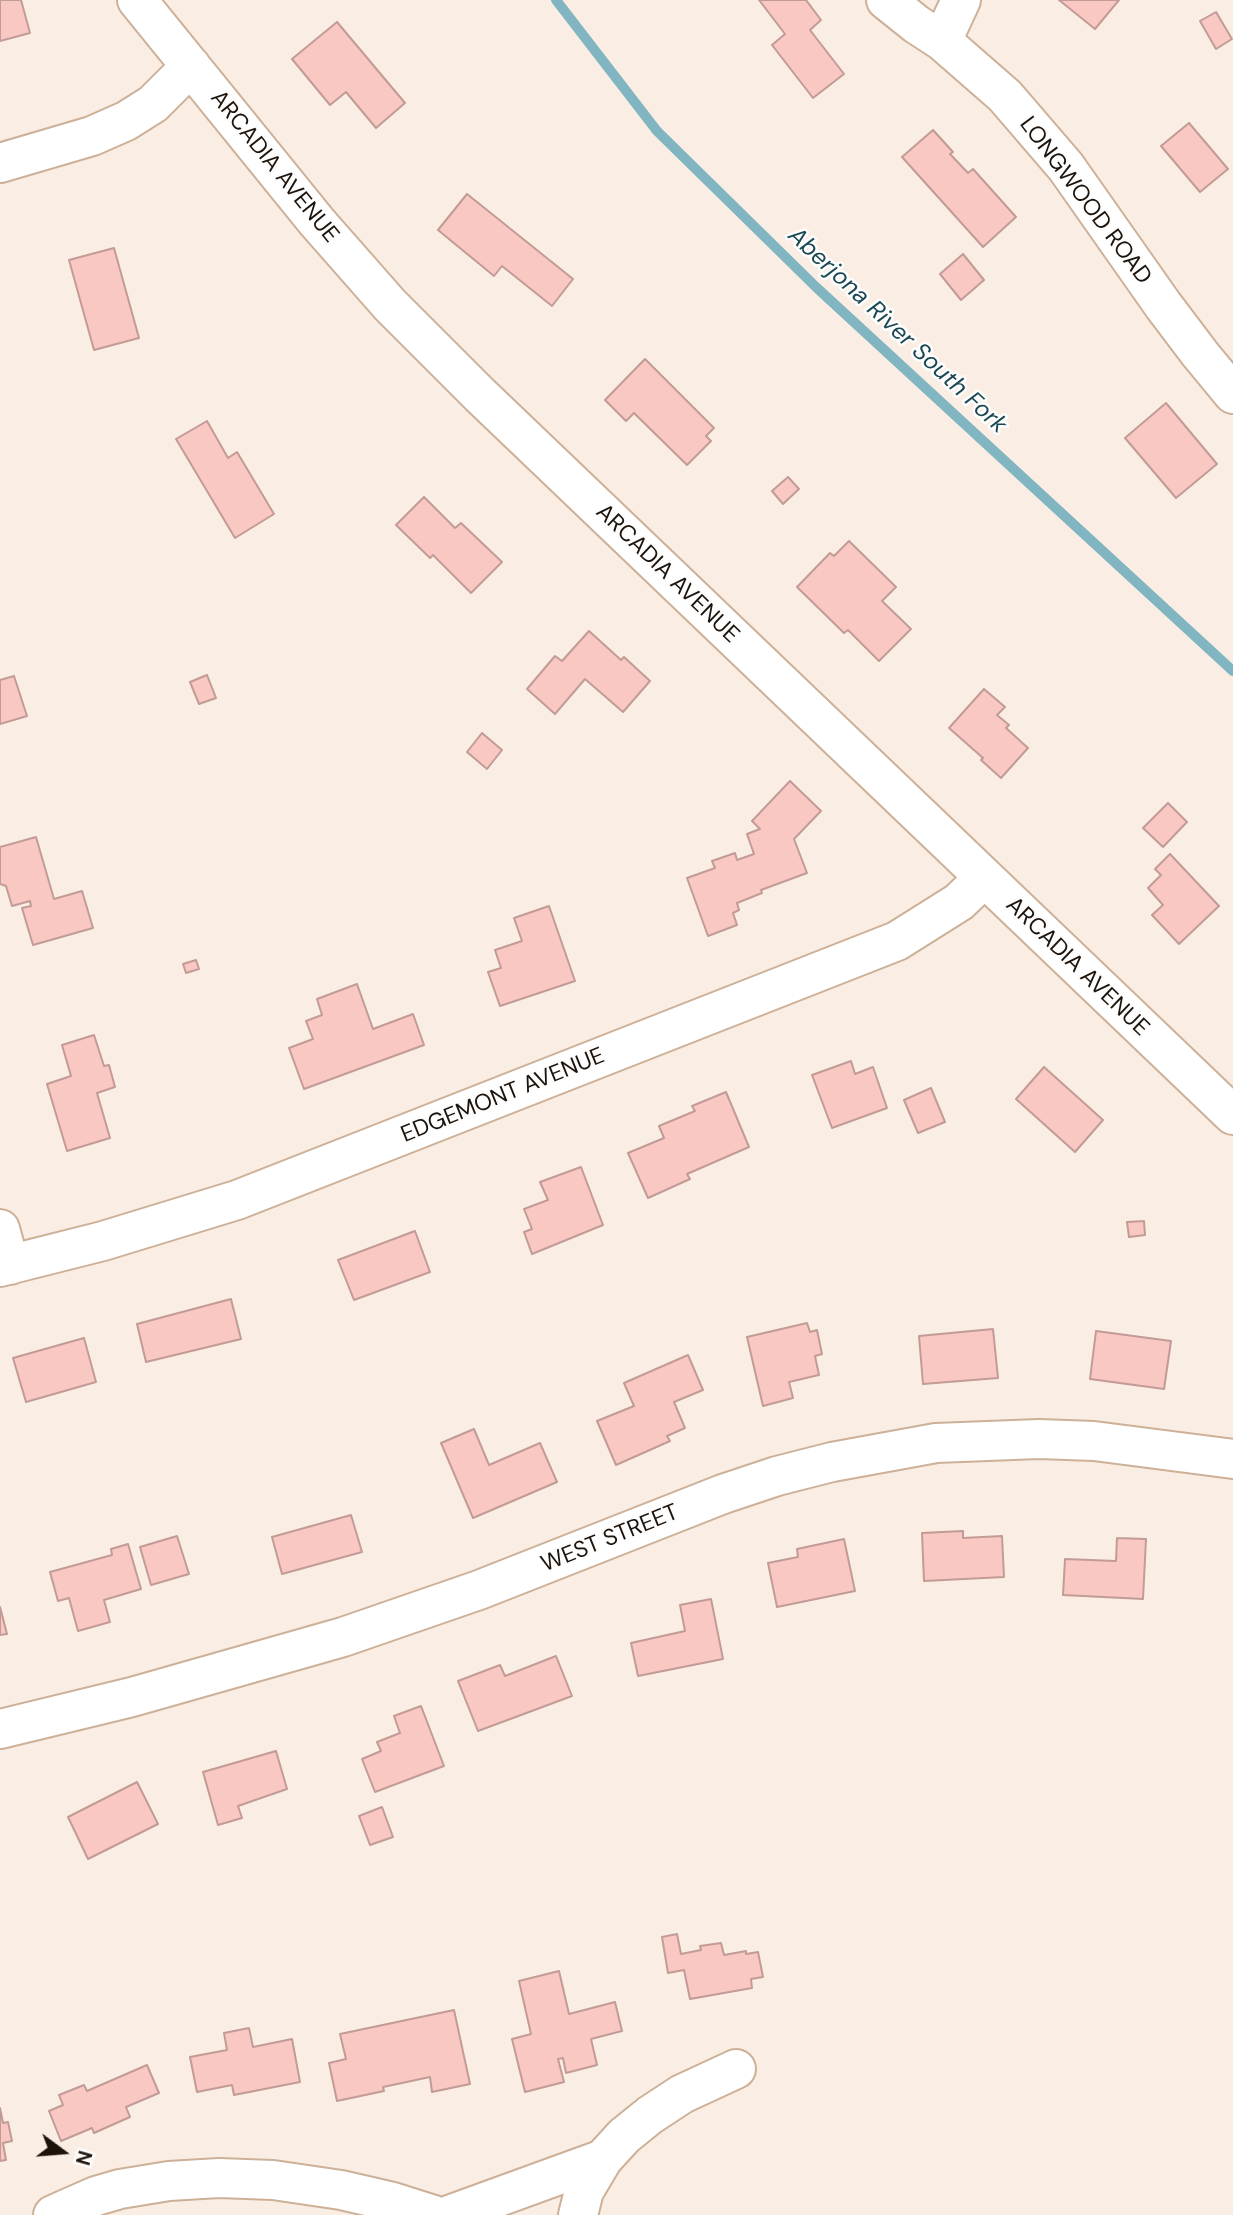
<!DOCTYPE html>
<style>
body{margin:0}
#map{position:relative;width:1233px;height:2215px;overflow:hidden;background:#faeee4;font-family:"DM Sans",sans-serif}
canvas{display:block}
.north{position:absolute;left:28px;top:2117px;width:70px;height:70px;-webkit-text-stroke:5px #fdfdfd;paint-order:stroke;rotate:106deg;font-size:19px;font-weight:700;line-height:28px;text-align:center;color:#1d130a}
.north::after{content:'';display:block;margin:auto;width:24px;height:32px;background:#1d130a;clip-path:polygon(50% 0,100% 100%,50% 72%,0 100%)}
</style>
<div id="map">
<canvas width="1233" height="2215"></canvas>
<div class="north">N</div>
</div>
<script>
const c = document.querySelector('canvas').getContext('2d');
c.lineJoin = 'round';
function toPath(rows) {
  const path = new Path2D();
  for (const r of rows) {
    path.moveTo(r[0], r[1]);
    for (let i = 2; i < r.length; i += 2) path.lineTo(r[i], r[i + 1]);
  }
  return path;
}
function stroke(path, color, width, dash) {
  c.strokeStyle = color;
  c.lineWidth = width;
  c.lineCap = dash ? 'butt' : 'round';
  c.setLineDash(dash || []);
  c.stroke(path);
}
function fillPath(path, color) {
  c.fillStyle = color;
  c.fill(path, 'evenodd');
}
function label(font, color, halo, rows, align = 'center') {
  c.font = font + ' "DM Sans",sans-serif';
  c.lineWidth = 5;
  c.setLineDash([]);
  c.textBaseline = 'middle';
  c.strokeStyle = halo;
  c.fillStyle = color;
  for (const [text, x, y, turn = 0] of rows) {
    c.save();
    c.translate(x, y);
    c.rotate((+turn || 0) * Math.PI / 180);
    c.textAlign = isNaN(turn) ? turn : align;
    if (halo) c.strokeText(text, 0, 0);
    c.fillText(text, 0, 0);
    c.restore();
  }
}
stroke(toPath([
 [556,0,657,131,817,288,1233,671]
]), '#80b5c1', 10);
const building = toPath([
 [0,0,21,0,30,33,0,41,0,0],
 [759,0,806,0,821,20,810,30,844,74,813,98,772,45,785,34,759,0],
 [1059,0,1119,0,1095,29,1059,0],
 [1216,12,1232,39,1216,49,1200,21,1216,12],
 [337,22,405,103,376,128,346,92,330,105,292,59,337,22],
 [1189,123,1228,169,1200,192,1161,146,1189,123],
 [933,130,953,152,950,154,968,173,973,169,1016,217,983,247,902,157,933,130],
 [467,194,573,279,552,306,502,266,494,276,438,230,467,194],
 [114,248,139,338,94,350,69,260,114,248],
 [963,254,984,280,961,300,940,274,963,254],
 [645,359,714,428,706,436,711,441,687,465,634,413,626,421,605,400,645,359],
 [1166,403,1217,464,1176,498,1125,438,1166,403],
 [207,421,228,458,237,452,274,514,235,538,176,439,207,421],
 [788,477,799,489,783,504,772,491,788,477],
 [424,497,455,528,461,523,502,562,471,593,433,555,430,558,396,525,424,497],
 [849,541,896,587,882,601,911,629,879,661,848,630,844,633,797,587,830,553,834,556,849,541],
 [589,631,621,660,624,657,650,681,623,712,585,679,555,714,527,689,555,656,562,661,589,631],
 [207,675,216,698,199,704,190,682,207,675],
 [14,676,27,716,0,724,0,680,14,676],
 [984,689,1005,707,997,715,1009,725,1006,728,1028,748,1001,778,981,760,983,758,949,728,984,689],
 [482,733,502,750,487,769,467,752,482,733],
 [790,781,821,811,794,839,807,873,761,890,762,893,737,903,739,910,733,913,737,925,708,936,687,878,715,868,712,861,735,853,737,860,754,854,747,834,760,829,752,821,790,781],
 [1168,803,1187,822,1163,847,1143,828,1168,803],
 [36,837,54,899,82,891,93,928,33,945,22,908,31,906,30,901,12,906,6,886,0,884,0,847,36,837],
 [1170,854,1219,906,1179,944,1152,915,1163,905,1148,888,1161,875,1155,869,1170,854],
 [549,906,575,981,500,1006,488,972,501,968,495,950,522,941,514,918,549,906],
 [196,960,199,969,186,973,183,964,196,960],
 [357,984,373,1029,413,1014,424,1045,304,1089,289,1048,313,1039,306,1021,322,1015,317,999,357,984],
 [94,1035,104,1066,109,1065,115,1087,97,1093,110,1138,67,1151,47,1084,71,1076,62,1045,94,1035],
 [851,1061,855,1074,873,1067,887,1108,832,1128,812,1075,851,1061],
 [1044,1067,1103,1120,1075,1152,1016,1099,1044,1067],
 [931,1088,945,1122,918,1133,904,1100,931,1088],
 [726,1092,749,1147,687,1174,690,1179,648,1198,628,1153,664,1138,659,1126,695,1111,692,1106,726,1092],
 [581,1167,603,1225,532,1254,524,1232,532,1229,524,1209,548,1200,540,1182,581,1167],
 [1144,1221,1145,1235,1129,1237,1127,1222,1144,1221],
 [415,1231,430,1272,354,1300,338,1260,415,1231],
 [231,1299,241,1339,146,1362,137,1324,231,1299],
 [807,1323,810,1332,817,1330,822,1354,815,1356,819,1375,789,1382,793,1398,763,1406,747,1337,807,1323],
 [993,1329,998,1378,923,1384,919,1336,993,1329],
 [1096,1331,1171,1341,1164,1389,1090,1379,1096,1331],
 [84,1338,96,1382,26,1402,13,1358,84,1338],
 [688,1355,703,1390,674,1402,685,1428,667,1436,670,1441,616,1465,597,1421,634,1406,624,1383,688,1355],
 [474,1429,489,1465,540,1443,557,1482,473,1518,441,1443,474,1429],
 [351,1515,362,1552,282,1574,272,1537,351,1515],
 [963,1531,963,1538,1002,1536,1004,1577,924,1581,922,1533,963,1531],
 [177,1536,189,1574,151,1585,140,1547,177,1536],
 [1117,1538,1146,1539,1143,1599,1063,1595,1065,1559,1116,1561,1117,1538],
 [844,1539,855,1591,777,1607,768,1563,798,1557,797,1549,844,1539],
 [128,1544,141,1589,104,1600,110,1622,78,1631,69,1598,58,1601,50,1572,112,1555,111,1549,128,1544],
 [711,1599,723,1659,638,1676,631,1643,685,1631,680,1605,711,1599],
 [0,1607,7,1634,0,1635,0,1607],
 [556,1656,572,1696,478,1731,458,1681,500,1665,505,1676,556,1656],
 [421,1706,444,1766,375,1792,362,1759,381,1751,377,1742,400,1733,394,1716,421,1706],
 [276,1751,287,1789,238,1806,242,1818,218,1825,203,1772,276,1751],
 [137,1782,158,1824,88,1859,68,1817,137,1782],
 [382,1807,393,1837,370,1845,359,1816,382,1807],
 [677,1934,681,1954,701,1950,700,1946,721,1943,724,1955,746,1951,746,1954,758,1952,763,1977,751,1979,752,1988,690,1999,684,1970,668,1973,662,1937,677,1934],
 [559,1971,569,2014,615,2002,622,2031,591,2039,597,2065,566,2073,563,2058,558,2059,564,2082,525,2092,512,2039,531,2034,519,1981,559,1971],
 [454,2010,470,2084,432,2092,430,2077,383,2087,384,2091,337,2101,329,2063,346,2059,340,2034,454,2010],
 [249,2028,253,2047,292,2039,300,2082,234,2095,232,2085,197,2092,190,2057,227,2050,224,2033,249,2028],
 [147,2065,159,2093,126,2107,130,2117,94,2133,92,2128,61,2141,49,2111,63,2105,59,2095,84,2085,87,2091,147,2065],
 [0,2108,3,2123,8,2122,12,2141,3,2143,6,2160,0,2161,0,2108]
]);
fillPath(building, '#fac8c2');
stroke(building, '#c29b96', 2);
const minor = toPath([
 [137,0,317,222,390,305,480,395,1233,1115],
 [886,0,916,24,942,41,1005,96,1066,167,1163,305,1200,354,1233,394],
 [942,41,961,0],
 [0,163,92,136,126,121,153,104,191,66],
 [0,1229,10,1265],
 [0,1267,103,1241,237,1200,897,941,959,902,984,878],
 [53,2215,96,2196,120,2189,169,2181,219,2178,273,2180,341,2190,393,2202,434,2215],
 [449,2215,603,2159],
 [578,2215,584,2191,603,2159,624,2136,650,2115,682,2094,736,2069]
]);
const major = toPath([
 [0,1729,132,1697,343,1637,479,1590,723,1494,777,1476,832,1462,936,1443,1039,1439,1094,1441,1233,1459]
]);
stroke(minor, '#cdb098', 42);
stroke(major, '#cdb098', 42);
stroke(minor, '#fff', 38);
stroke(major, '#fff', 38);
label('23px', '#1d130a', '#fdfdfd', [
 ["ARCADIA AVENUE",274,167,51],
 ["LONGWOOD ROAD",1085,201,53],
 ["ARCADIA AVENUE",667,574,44],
 ["ARCADIA AVENUE",1077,967,44],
 ["EDGEMONT AVENUE",503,1096,-22],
 ["WEST STREET",610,1539,-22]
]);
label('italic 24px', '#194852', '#fdfdfd', [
 ["Aberjona River South Fork",897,331,43]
]);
</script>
